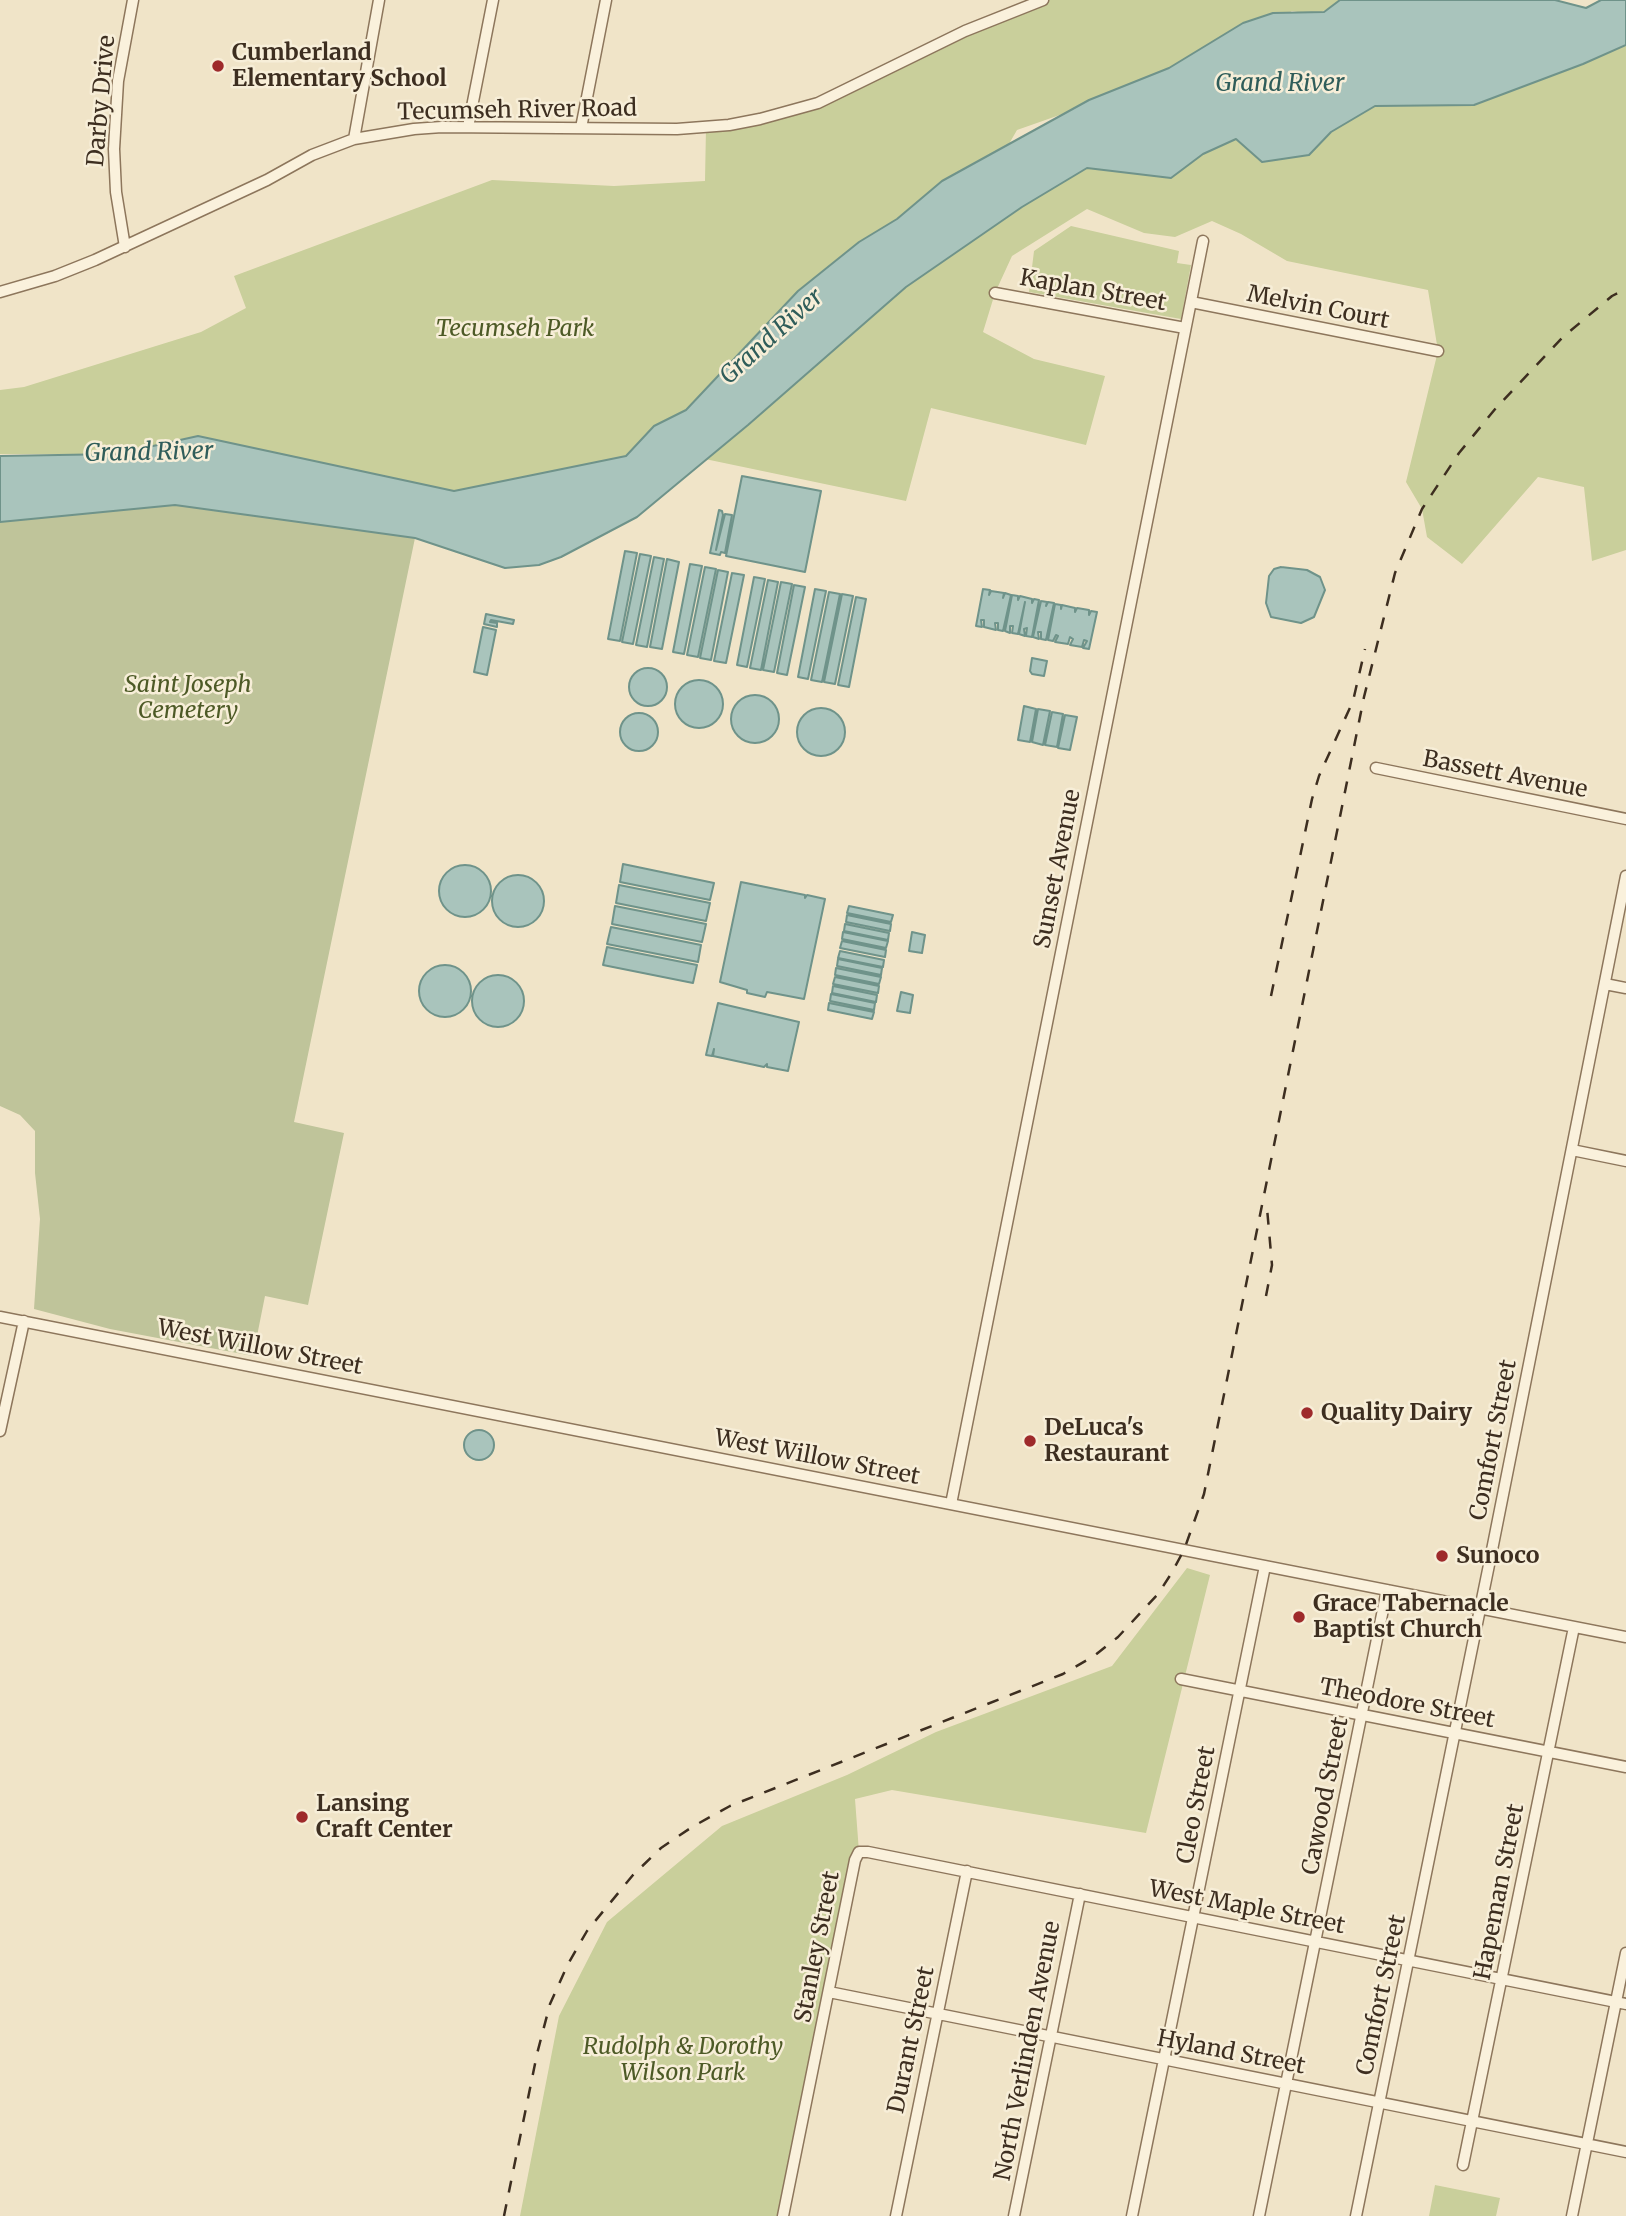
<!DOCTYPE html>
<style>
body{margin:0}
canvas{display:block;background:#f0e4c8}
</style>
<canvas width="1626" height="2216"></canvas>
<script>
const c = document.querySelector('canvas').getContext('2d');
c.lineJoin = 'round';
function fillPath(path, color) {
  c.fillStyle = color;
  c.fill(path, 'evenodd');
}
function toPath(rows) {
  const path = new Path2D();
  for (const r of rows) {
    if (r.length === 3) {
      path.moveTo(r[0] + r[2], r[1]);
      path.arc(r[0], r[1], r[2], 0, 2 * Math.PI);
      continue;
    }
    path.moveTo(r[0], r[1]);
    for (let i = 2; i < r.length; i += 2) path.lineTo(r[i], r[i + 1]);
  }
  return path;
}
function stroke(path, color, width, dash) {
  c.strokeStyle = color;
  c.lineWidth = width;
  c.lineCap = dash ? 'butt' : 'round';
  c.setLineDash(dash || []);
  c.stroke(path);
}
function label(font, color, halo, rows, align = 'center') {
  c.font = font + ' Merriweather,serif';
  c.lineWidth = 5;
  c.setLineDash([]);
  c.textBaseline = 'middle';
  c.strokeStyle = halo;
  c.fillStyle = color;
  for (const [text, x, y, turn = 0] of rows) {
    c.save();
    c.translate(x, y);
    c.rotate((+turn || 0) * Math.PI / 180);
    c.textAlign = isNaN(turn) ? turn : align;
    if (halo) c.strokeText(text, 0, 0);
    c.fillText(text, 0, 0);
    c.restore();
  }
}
fillPath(toPath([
 [1043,0,1343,0,1316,15,1292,11,1232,46,1125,92,1017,130,994,170,686,410,654,426,626,456,454,491,198,436,117,454,0,454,0,390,24,387,201,332,246,308,234,276,492,180,614,186,705,181,706,127,792,112],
 [1626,45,1626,550,1592,561,1584,487,1538,477,1462,564,1427,537,1422,509,1406,482,1438,351,1428,290,1287,261,1241,234,1212,221,1175,237,1144,233,1087,209,1012,256,995,293,983,332,1034,359,1105,376,1086,445,931,408,906,501,705,459,748,425,906,287,1022,207,1087,168,1171,178,1203,154,1236,139,1308,155,1331,132,1375,106,1473,105,1583,64],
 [1071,226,1179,251,1177,263,1191,265,1181,319,1029,292,1034,251],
 [1187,1568,1210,1575,1146,1833,892,1790,855,1799,859,1852,785,2216,520,2216,559,2016,607,1922,722,1826,847,1775,936,1732,1112,1666],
 [1435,2185,1500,2198,1496,2216,1429,2216]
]), '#c9cf9b');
fillPath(toPath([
 [175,505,415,538,294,1122,344,1133,308,1305,265,1296,253,1356,110,1329,34,1309,40,1219,35,1173,35,1131,20,1115,0,1106,0,522]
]), '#bfc49a');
const water = toPath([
 [1340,0,1555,0,1586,8,1601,0,1626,0,1626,45,1583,64,1474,105,1375,106,1331,132,1309,155,1262,162,1236,139,1203,154,1171,178,1087,168,1022,207,906,287,748,425,637,517,561,557,539,565,505,568,415,538,175,505,0,522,0,456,117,454,198,436,454,491,626,456,654,426,686,410,798,291,859,242,897,219,942,181,1089,100,1169,68,1243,23,1273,13,1324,12,1340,0],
 [742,476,821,491,805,572,726,556,742,476],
 [719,510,722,511,723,515,716,550,725,514,732,515,725,553,721,552,720,555,710,553,719,510],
 [625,551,637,553,620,641,608,639,625,551],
 [640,554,651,556,633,644,622,642,640,554],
 [654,557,664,559,647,647,636,645,654,557],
 [667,559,679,562,662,649,650,647,667,559],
 [690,564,702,566,684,654,673,652,690,564],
 [705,567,716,569,698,657,687,655,705,567],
 [1281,567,1307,570,1320,577,1325,590,1314,617,1301,623,1271,617,1266,603,1269,576,1274,569,1281,567],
 [718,570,728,572,711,660,700,658,718,570],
 [732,573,744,575,726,663,714,661,732,573],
 [754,577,765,579,747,667,737,665,754,577],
 [768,580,778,582,761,670,750,668,768,580],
 [781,582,792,584,774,672,763,670,781,582],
 [794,585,805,587,787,675,777,673,794,585],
 [815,589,826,591,808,679,798,677,815,589],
 [983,589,990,590,989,595,991,591,1004,593,1003,598,1005,593,1011,595,1003,631,998,630,998,623,995,623,996,630,984,627,984,620,981,620,982,627,976,626,983,589],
 [829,592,840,594,822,682,811,680,829,592],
 [842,594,853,596,835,684,824,682,842,594],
 [1012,595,1018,596,1018,600,1020,596,1032,599,1032,603,1034,599,1039,600,1032,637,1026,636,1027,628,1024,629,1025,636,1019,634,1025,602,1018,634,1012,633,1013,626,1010,626,1010,633,1005,631,1012,595],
 [856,597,866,599,849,687,838,685,856,597],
 [1041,601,1047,602,1046,606,1048,602,1054,603,1046,640,1041,639,1041,632,1038,632,1039,639,1033,637,1041,601],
 [1055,604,1061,605,1061,609,1062,605,1075,608,1075,612,1077,608,1089,610,1089,615,1091,611,1097,612,1089,649,1083,648,1087,641,1084,640,1082,647,1070,645,1073,639,1070,637,1068,644,1055,642,1058,636,1056,635,1053,641,1048,640,1055,604],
 [486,614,514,620,513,624,491,620,490,622,497,623,497,627,484,624,486,614],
 [483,627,496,630,487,675,474,672,483,627],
 [1032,658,1047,661,1044,676,1032,674,1030,671,1032,658],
 [648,687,19],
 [699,704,24],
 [755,719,24],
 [1024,706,1036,709,1030,742,1018,740,1024,706],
 [821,732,24],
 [1038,709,1050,711,1043,745,1032,742,1038,709],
 [1052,712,1063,714,1057,747,1045,745,1052,712],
 [639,732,19],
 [1065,715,1077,717,1070,750,1058,748,1065,715],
 [623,864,714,883,710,900,620,882,623,864],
 [465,891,26],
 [518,901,26],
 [741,882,805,895,805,898,807,895,825,899,804,999,767,992,765,997,747,993,747,990,720,982,741,882],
 [619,885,710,903,706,921,616,903,619,885],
 [615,906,706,924,702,942,612,924,615,906],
 [849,906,893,915,891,922,847,913,849,906],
 [847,915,891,924,890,931,846,922,847,915],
 [845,924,889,933,888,940,844,931,845,924],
 [611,927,701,945,698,962,607,944,611,927],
 [843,932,888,941,886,948,842,939,843,932],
 [912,932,925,935,922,953,909,951,912,932],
 [842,941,886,950,885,957,840,948,842,941],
 [607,947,697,965,693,983,603,965,607,947],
 [840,951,884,960,883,967,838,958,840,951],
 [838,959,882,968,881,975,837,966,838,959],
 [445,991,26],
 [836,968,881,977,879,984,835,975,836,968],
 [498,1001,26],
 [835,977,879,986,878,993,833,984,835,977],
 [833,986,877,995,876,1002,832,993,833,986],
 [901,992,913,995,910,1013,897,1011,901,992],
 [831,994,875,1003,874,1010,830,1001,831,994],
 [718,1003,799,1022,788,1071,767,1067,767,1064,764,1067,713,1056,714,1049,712,1056,706,1055,718,1003],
 [829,1003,874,1012,872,1019,828,1010,829,1003],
 [479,1445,15]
]);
fillPath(water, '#a9c4bc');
stroke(water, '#6f938a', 2);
const minor = toPath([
 [468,127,493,0],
 [581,128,606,0],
 [354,139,379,0],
 [125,247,116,192,114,149,118,81,133,0],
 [0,292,55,276,95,260,267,180,312,155,354,139,414,129,442,127,677,129,729,125,760,119,818,103,965,31,1043,0],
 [995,293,1185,328],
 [1191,302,1438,351],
 [1376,768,1626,819],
 [1605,984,1626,988],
 [1572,1150,1626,1161],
 [0,1317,1626,1637],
 [0,1431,24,1321],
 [951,1504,1203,241],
 [1181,1679,1626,1767],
 [829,1992,1626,2152],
 [1463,2165,1574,1627],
 [783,2216,855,1860,859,1852,868,1852,1626,2004],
 [896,2216,967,1871],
 [1014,2216,1080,1894],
 [1132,2216,1265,1566],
 [1259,2216,1387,1590],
 [1356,2216,1490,1560,1626,876],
 [1572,2216,1626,1953]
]);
stroke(minor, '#8d765c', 13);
stroke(minor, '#faf1dc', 10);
stroke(toPath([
 [1271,996,1312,799,1319,776,1353,701,1365,649],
 [1266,1296,1272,1265,1267,1208],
 [504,2216,537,2054,550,2004,568,1964,587,1931,633,1875,661,1848,692,1827,730,1806,1063,1674,1094,1656,1118,1637,1158,1594,1171,1574,1184,1550,1204,1494,1364,697,1395,573,1422,509,1459,453,1496,408,1563,337,1612,296,1626,289]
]), '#3d2e20', 2.5, [12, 12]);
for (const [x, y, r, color] of [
 [218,66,7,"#9e2a2b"],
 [1307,1413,7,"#9e2a2b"],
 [1030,1441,7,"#9e2a2b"],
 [1442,1556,7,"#9e2a2b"],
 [1299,1617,7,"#9e2a2b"],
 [302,1817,7,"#9e2a2b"]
]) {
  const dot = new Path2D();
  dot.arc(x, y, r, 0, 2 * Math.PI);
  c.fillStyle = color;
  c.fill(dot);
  stroke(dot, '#f7eed8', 2.5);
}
label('bold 23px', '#3d2e20', '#f7eed8', [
 ["Cumberland",232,53],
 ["Elementary School",232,79],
 ["Quality Dairy",1321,1413],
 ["DeLuca's",1044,1428],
 ["Restaurant",1044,1454],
 ["Sunoco",1456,1556],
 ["Grace Tabernacle",1313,1604],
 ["Baptist Church",1313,1630],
 ["Lansing",316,1804],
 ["Craft Center",316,1830]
], 'left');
label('23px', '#3d2e20', '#f7eed8', [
 ["Darby Drive",102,101,-85],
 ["Tecumseh River Road",517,111,-1],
 ["Kaplan Street",1093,291,10],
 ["Melvin Court",1318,308,11],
 ["Bassett Avenue",1505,775,11],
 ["Sunset Avenue",1058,869,-79],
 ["West Willow Street",260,1348,11],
 ["Comfort Street",1494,1440,-79],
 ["West Willow Street",817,1458,11],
 ["Theodore Street",1407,1704,11],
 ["Cawood Street",1326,1796,-79],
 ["Cleo Street",1197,1805,-79],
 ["Hapeman Street",1500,1892,-79],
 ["West Maple Street",1247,1908,11],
 ["Stanley Street",818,1947,-79],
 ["Comfort Street",1382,1995,-78],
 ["Durant Street",912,2040,-78],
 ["North Verlinden Avenue",1028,2051,-79],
 ["Hyland Street",1231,2053,11]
]);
label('italic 23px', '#4d5a26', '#f7eed8', [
 ["Tecumseh Park",515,329],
 ["Saint Joseph",188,685],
 ["Cemetery",188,711],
 ["Rudolph & Dorothy",683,2047],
 ["Wilson Park",683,2073]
]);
label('italic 24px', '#2f5d5a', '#f7eed8', [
 ["Grand River",1280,84],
 ["Grand River",772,337,-42],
 ["Grand River",149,453,-1]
]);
</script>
